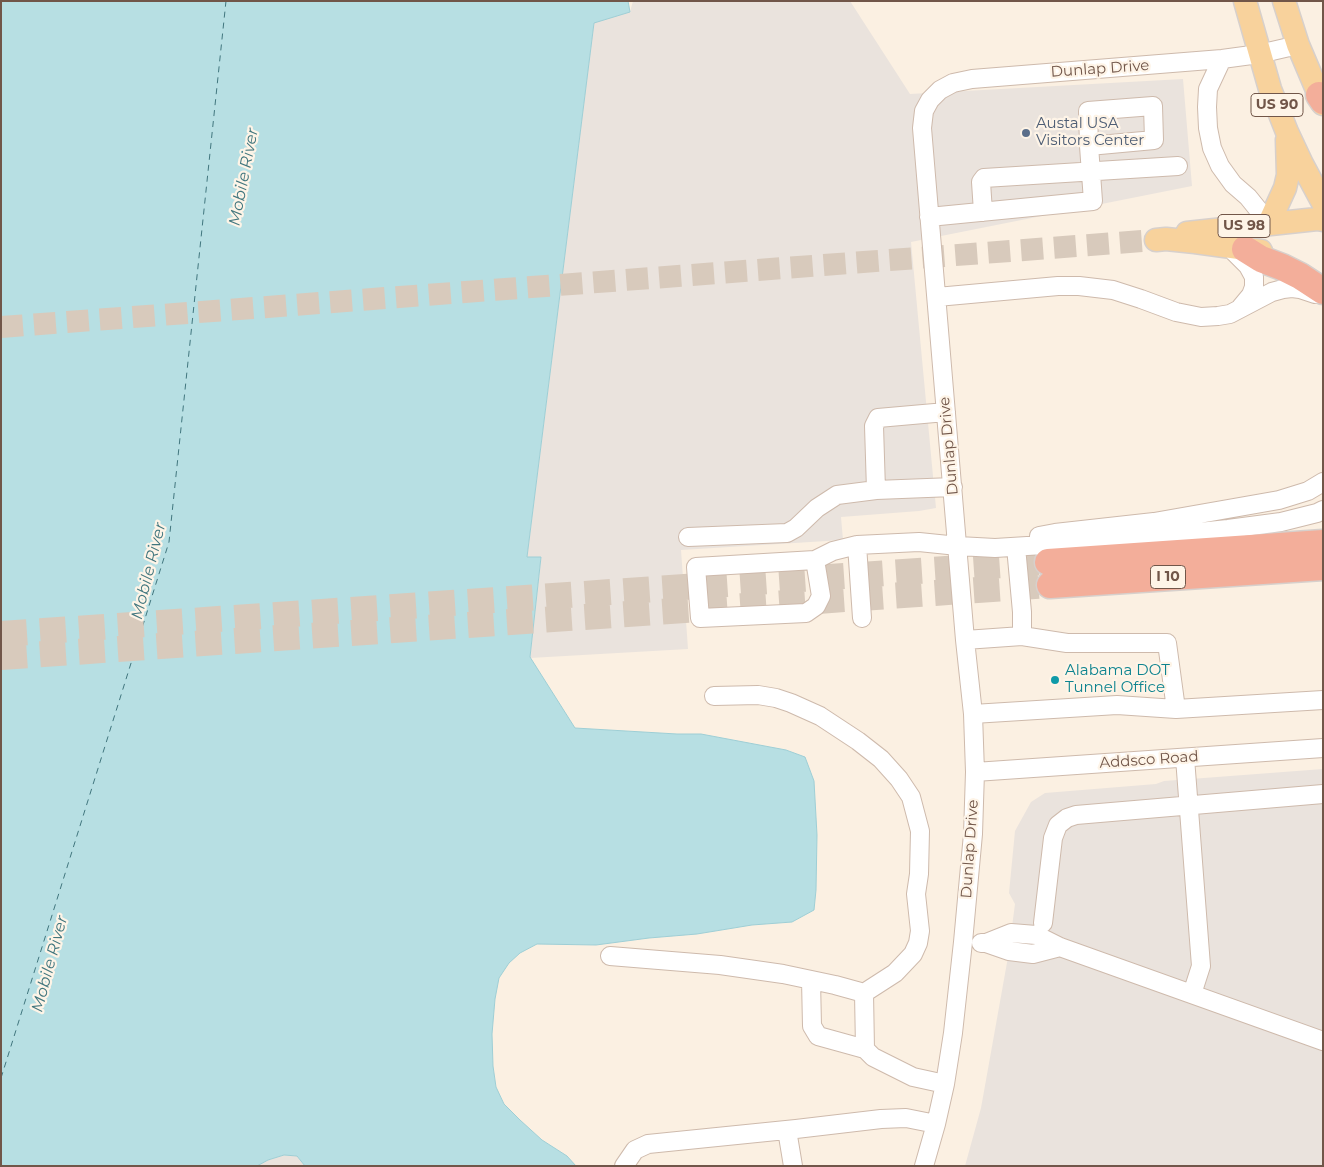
<!DOCTYPE html>
<style>
body{margin:0}
#map{position:relative;width:1324px;height:1167px;overflow:hidden;background:#fbf0e2;font-family:Montserrat,sans-serif}
canvas{display:block}
.frame{position:absolute;inset:0;border:2px solid #715649;pointer-events:none}
</style>
<div id="map">
<canvas width="1324" height="1167"></canvas>
<div class="frame"></div>
</div>
<script>
const c = document.querySelector('canvas').getContext('2d');
c.lineJoin = 'round';
function fillPath(path, color) {
  c.fillStyle = color;
  c.fill(path, 'evenodd');
}
function toPath(rows) {
  const path = new Path2D();
  for (const r of rows) {
    path.moveTo(r[0], r[1]);
    for (let i = 2; i < r.length; i += 2) path.lineTo(r[i], r[i + 1]);
  }
  return path;
}
function stroke(path, color, width, dash) {
  c.strokeStyle = color;
  c.lineWidth = width;
  c.lineCap = dash ? 'butt' : 'round';
  c.setLineDash(dash || []);
  c.stroke(path);
}
function label(font, color, halo, rows, align = 'center') {
  c.font = font + ' Montserrat,sans-serif';
  c.lineWidth = 4.5;
  c.setLineDash([]);
  c.textBaseline = 'middle';
  c.strokeStyle = halo;
  c.fillStyle = color;
  for (const [text, x, y, turn = 0] of rows) {
    c.save();
    c.translate(x, y);
    c.rotate((+turn || 0) * Math.PI / 180);
    c.textAlign = isNaN(turn) ? turn : align;
    if (halo) c.strokeText(text, 0, 0);
    c.fillText(text, 0, 0);
    c.restore();
  }
}
fillPath(toPath([
 [633,1,850,1,910,94,1183,79,1192,186,911,242,936,508,919,511,841,517,843,540,681,550,688,649,530,658,541,558,527,558,594,22,630,12],
 [1323,769,1323,1166,965,1166,981,1108,1008,957,1015,904,1009,893,1015,831,1031,802,1045,793,1156,784,1164,781],
 [284,1155,297,1156,305,1166,257,1166,268,1160]
]), '#eae3dd');
const water = toPath([
 [1,1,628,1,630,12,594,23,527,557,541,557,530,657,575,728,677,734,701,734,786,750,805,757,814,781,817,835,816,890,814,910,792,922,752,925,697,934,649,938,596,945,537,944,520,953,509,963,499,978,495,999,492,1034,493,1066,496,1087,504,1104,520,1120,542,1140,567,1156,576,1166,305,1166,297,1156,284,1155,268,1160,257,1166,1,1166,1,1]
]);
fillPath(water, '#b7dfe3');
stroke(water, '#9eced5', 1);
stroke(toPath([
 [1,1078,169,542,226,1]
]), '#41767e', 1, [6, 5]);
stroke(toPath([
 [1,327,1156,240]
]), '#d8cabc', 22, [22, 11]);
stroke(toPath([
 [1,634,1048,562],
 [1,657,1050,585]
]), '#d8cabc', 26, [26, 13]);
const minor = toPath([
 [1222,59,1208,89,1207,107,1208,128,1212,148,1220,166,1233,184,1248,197,1269,223],
 [983,212,981,182,984,178,1178,166],
 [929,217,1093,201,1089,146,1088,111,1153,106,1154,140,1089,146],
 [1234,252,1248,266,1254,277,1254,287,1251,295,1241,307],
 [937,297,1058,286,1079,286,1113,290,1141,299,1176,312,1201,317,1218,316,1230,314,1272,292,1283,289,1292,288,1300,289,1315,294],
 [876,490,874,426,878,418,946,412],
 [1039,536,1055,533,1154,522,1279,500,1308,491,1323,482],
 [688,537,787,533,796,528,817,508,837,495,876,490,953,487],
 [857,545,862,618],
 [1016,547,1022,612,1022,636],
 [815,560,833,551,857,545,919,542,958,546,995,548,1124,540,1228,529,1281,522,1317,513,1323,510],
 [815,560,821,596,816,606,806,613,700,618,696,567,815,560],
 [965,640,1022,636,1067,643,1167,643,1176,709],
 [973,714,1117,705,1176,709,1323,700],
 [1185,758,1201,966,1192,994],
 [975,772,1323,748],
 [1043,923,1053,838,1058,825,1067,818,1076,815,1323,794],
 [981,943,986,943,1009,951,1033,954,1060,947],
 [986,943,1011,933,1036,935,1060,947,1323,1041],
 [610,956,720,965,783,974,835,985,864,993,895,973,913,954,918,943,920,931,916,894,919,874,920,831,911,797,899,779,881,759,858,741,820,716,791,703,776,698,758,695,714,696],
 [811,980,812,1026,818,1036,865,1049],
 [864,993,865,1049,873,1057,913,1077,945,1084],
 [787,1130,793,1166],
 [624,1166,635,1150,648,1144,796,1129,881,1119,906,1118,936,1124],
 [924,1166,936,1124,945,1084,953,1033,963,942,973,834,975,772,973,714,965,640,922,128,924,111,930,100,940,90,953,83,972,79,1222,59,1259,54,1298,45]
]);
const major = toPath([
 [1245,1,1270,89,1287,132,1302,164,1323,203],
 [1284,1,1298,45,1323,104],
 [1269,223,1285,188,1288,175,1287,140],
 [1187,233,1317,219,1323,220],
 [1156,240,1166,239,1195,242,1261,251]
]);
const highway = toPath([
 [1319,95,1323,101],
 [1245,249,1261,259,1282,267,1300,276,1323,291],
 [1048,562,1323,543],
 [1050,585,1323,567]
]);
stroke(minor, '#cebaac', 20);
stroke(major, '#d7d0cc', 25);
stroke(highway, '#d7d0cc', 29);
stroke(minor, '#fff', 18);
stroke(major, '#f8d29c', 22);
stroke(highway, '#f3ae9a', 26);
for (const [x, y, r, color] of [
 [1026,133,5,"#5c6f8a"],
 [1055,680,5,"#0f9aa8"]
]) {
  const dot = new Path2D();
  dot.arc(x, y, r, 0, 2 * Math.PI);
  c.fillStyle = color;
  c.fill(dot);
  stroke(dot, '#fef4e7', 2);
}
for (const [x, y, w] of [
 [1277,105,52],
 [1244,226,52],
 [1168,577,35]
]) {
  const box = new Path2D();
  box.roundRect(x - w / 2, y - 11.5, w, 23, 4);
  c.fillStyle = '#fef4e7';
  c.fill(box);
  stroke(box, '#715649', 1);
}
label('bold 14px', '#715649', null, [
 ["US 90",1277,105],
 ["US 98",1244,226],
 ["I 10",1168,577]
]);
label('15px', '#715649', '#fef4e7', [
 ["Dunlap Drive",1100,69,-4],
 ["Dunlap Drive",949,446,-95],
 ["Addsco Road",1149,760,-4],
 ["Dunlap Drive",970,849,-86]
]);
label('15px', '#4e5e75', '#fef4e7', [
 ["Austal USA",1036,124],
 ["Visitors Center",1036,141]
], 'left');
label('15px', '#0d838f', '#fef4e7', [
 ["Alabama DOT",1065,671],
 ["Tunnel Office",1065,688]
], 'left');
label('italic 16px', '#41767e', '#fef4e7', [
 ["Mobile River",244,177,-79],
 ["Mobile River",149,571,-76],
 ["Mobile River",50,964,-75]
]);
</script>
